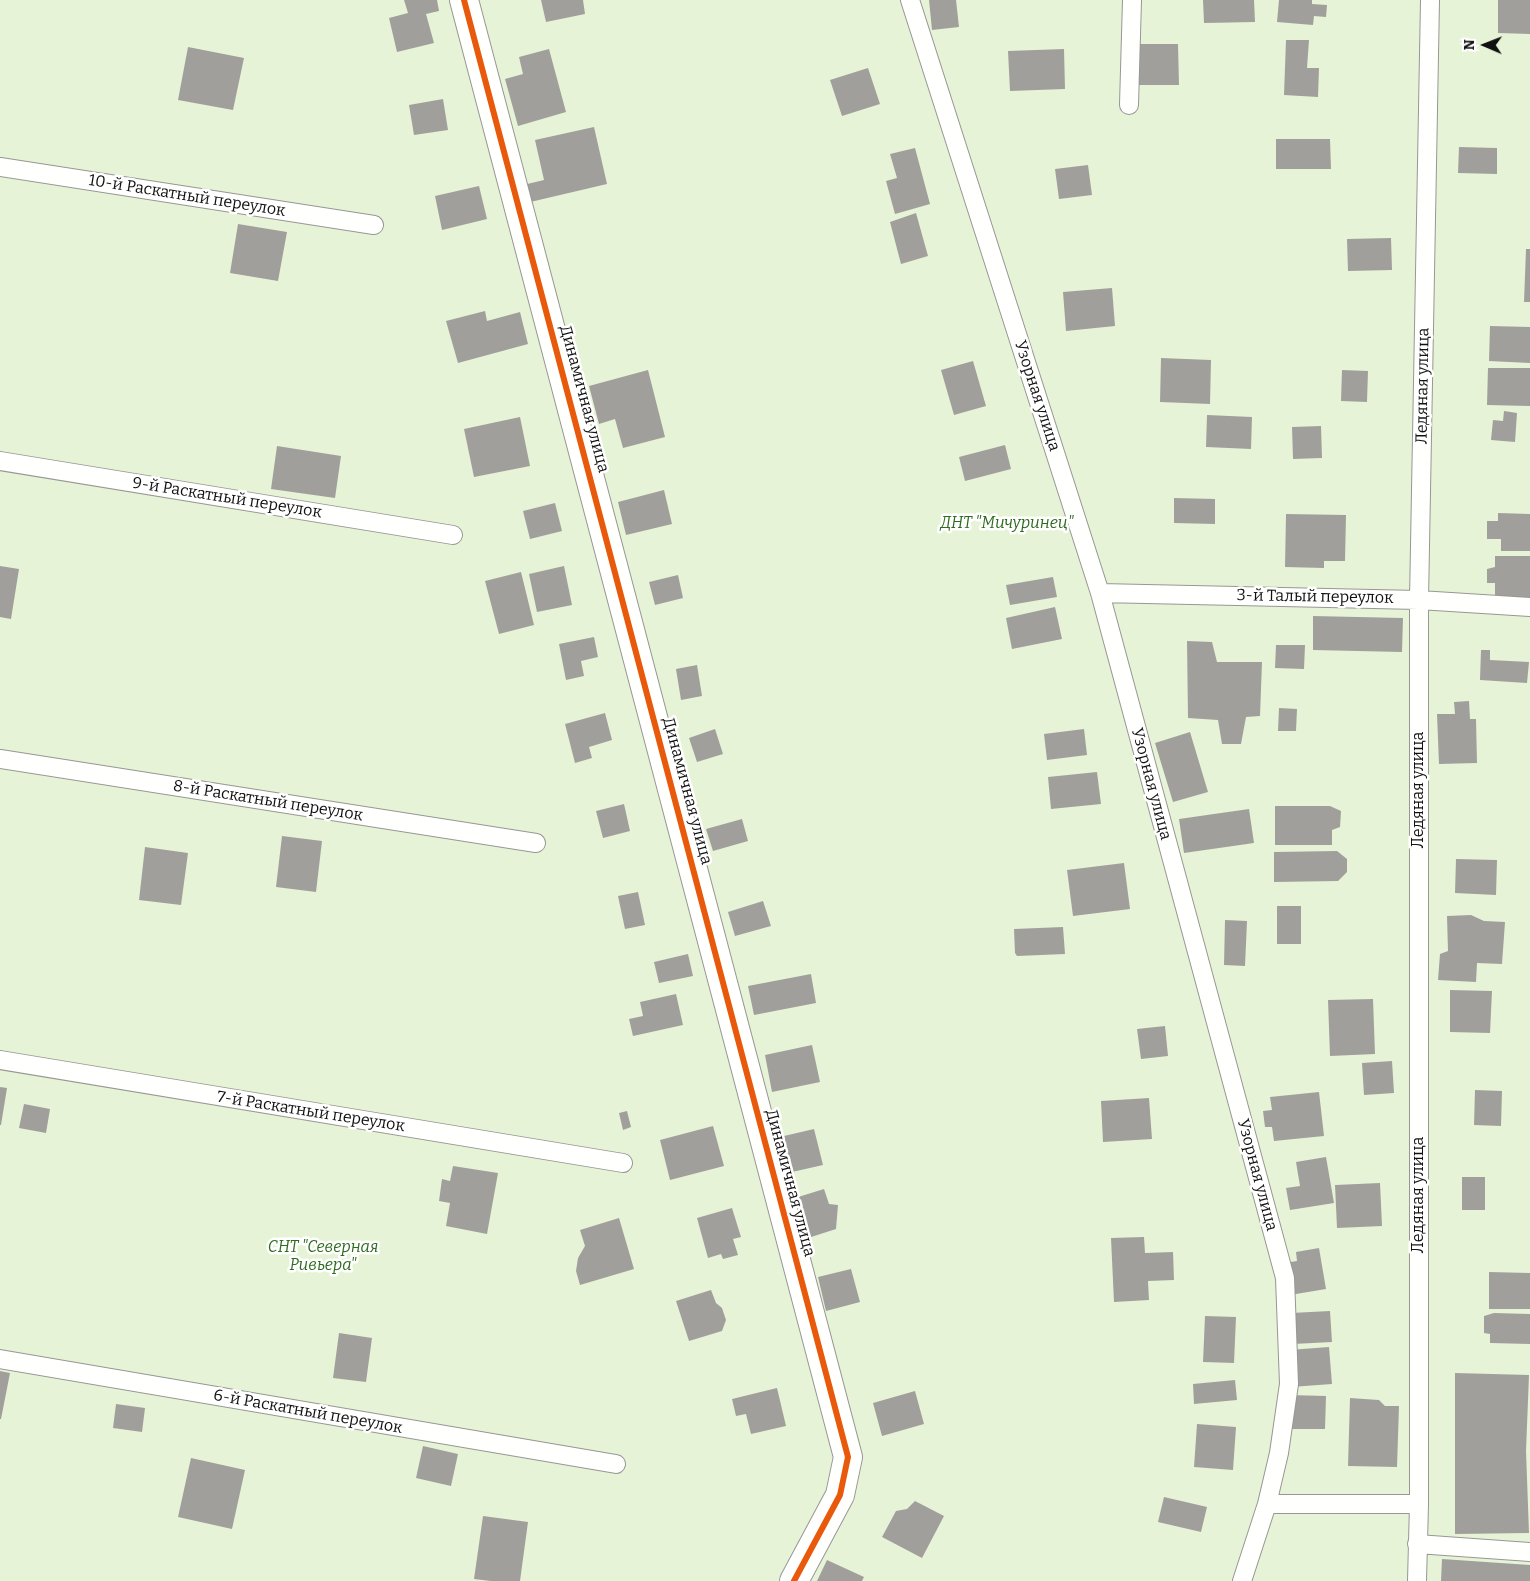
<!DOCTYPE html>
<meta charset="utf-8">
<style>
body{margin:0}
#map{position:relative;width:1530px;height:1581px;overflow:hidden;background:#fdfcf7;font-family:Bitter,serif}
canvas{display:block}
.north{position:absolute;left:1460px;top:20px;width:50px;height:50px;-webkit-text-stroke:4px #fff;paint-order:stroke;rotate:271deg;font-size:14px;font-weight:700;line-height:20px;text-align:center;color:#111}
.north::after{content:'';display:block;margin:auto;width:18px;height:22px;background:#111;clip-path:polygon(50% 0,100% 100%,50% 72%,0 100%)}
</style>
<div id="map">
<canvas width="1530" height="1581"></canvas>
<div class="north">N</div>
</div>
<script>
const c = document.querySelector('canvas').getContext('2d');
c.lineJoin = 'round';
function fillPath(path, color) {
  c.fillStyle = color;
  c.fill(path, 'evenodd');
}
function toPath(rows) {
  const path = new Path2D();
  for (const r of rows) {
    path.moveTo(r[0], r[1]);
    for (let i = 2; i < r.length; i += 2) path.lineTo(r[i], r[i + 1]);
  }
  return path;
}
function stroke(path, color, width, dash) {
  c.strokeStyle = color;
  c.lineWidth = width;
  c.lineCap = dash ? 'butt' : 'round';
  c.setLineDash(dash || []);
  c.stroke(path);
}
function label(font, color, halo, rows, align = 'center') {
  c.font = font + ' Bitter,serif';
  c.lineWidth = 5;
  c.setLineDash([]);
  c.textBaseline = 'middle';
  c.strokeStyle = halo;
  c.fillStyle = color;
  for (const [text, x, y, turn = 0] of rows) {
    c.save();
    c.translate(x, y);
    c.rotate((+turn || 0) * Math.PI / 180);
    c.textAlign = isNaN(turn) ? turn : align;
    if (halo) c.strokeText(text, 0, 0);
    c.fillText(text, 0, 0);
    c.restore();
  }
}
fillPath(toPath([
 [0,0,1530,0,1530,1581,0,1581]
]), '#e7f3d7');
fillPath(toPath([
 [404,0,437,0,439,11,426,14,434,43,397,52,389,18,408,13],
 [541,0,583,0,585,14,546,22],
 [929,0,956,0,959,27,932,30],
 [1203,0,1254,0,1255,22,1204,23],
 [1279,0,1312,0,1312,4,1327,5,1326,17,1314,16,1313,25,1277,22],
 [1498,0,1530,0,1530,34,1498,33],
 [1286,40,1309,40,1307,68,1319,68,1318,97,1284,95],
 [1138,44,1178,44,1179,85,1138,85],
 [188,47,244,58,233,110,178,100],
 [549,49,566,112,518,126,505,79,523,74,519,57],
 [1064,49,1065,89,1010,91,1008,51],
 [868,68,880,104,842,116,830,80],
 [443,99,448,130,414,135,409,105],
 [594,127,607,184,526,203,523,185,544,180,535,140],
 [1276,139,1330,139,1331,169,1276,169],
 [1459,147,1497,148,1497,174,1458,173],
 [915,148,930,204,895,214,886,181,897,178,890,154],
 [1088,165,1092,195,1059,199,1055,169],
 [479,186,487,219,442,230,435,196],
 [916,213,928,256,901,264,890,222],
 [238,224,287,232,278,281,230,273],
 [1391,238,1392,270,1348,271,1347,239],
 [1526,249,1530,249,1530,302,1524,302],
 [1112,288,1115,326,1066,331,1063,292],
 [485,311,487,321,520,312,528,344,458,363,446,321],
 [1490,326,1530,327,1530,363,1489,361],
 [1161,358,1211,360,1210,404,1160,402],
 [973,361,986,406,954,415,941,370],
 [1488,368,1530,368,1530,406,1487,405],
 [648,370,665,437,623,448,615,419,599,424,589,386],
 [1342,370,1368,371,1367,402,1341,401],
 [1504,411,1517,413,1515,442,1491,440,1493,420,1503,421],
 [1207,415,1252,417,1251,449,1206,447],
 [520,417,530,466,474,477,464,429],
 [1321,426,1322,458,1293,459,1292,427],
 [1005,445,1011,469,965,481,959,457],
 [277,446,341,456,335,498,271,489],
 [664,490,672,524,626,535,618,502],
 [1174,498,1215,499,1215,524,1174,523],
 [555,503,562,531,530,539,523,511],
 [1498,513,1530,514,1530,551,1501,551,1501,539,1487,539,1487,521,1498,521],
 [1286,514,1346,515,1345,561,1324,561,1324,568,1285,567],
 [1495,556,1530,556,1530,597,1495,598,1495,583,1487,583,1487,569,1495,567],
 [0,566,19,569,11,619,0,617],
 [564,566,572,605,537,612,529,574],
 [521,572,534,625,499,634,485,581],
 [678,575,683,598,655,605,649,582],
 [1053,577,1057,597,1010,605,1006,585],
 [1055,607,1062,639,1012,649,1006,618],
 [1313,616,1403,618,1402,652,1313,650],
 [594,637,598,657,581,661,584,676,566,680,559,644],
 [1187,641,1212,642,1217,662,1262,662,1260,716,1246,717,1241,744,1222,744,1218,720,1188,718],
 [1276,645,1305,645,1304,669,1275,668],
 [1481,650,1490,650,1490,660,1529,662,1527,683,1480,680],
 [697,665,702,696,681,700,676,669],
 [1469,701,1470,719,1476,719,1477,763,1439,764,1437,714,1455,714,1454,702],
 [1279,708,1297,709,1296,731,1278,731],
 [605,713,612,740,589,747,592,758,575,763,565,724],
 [715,729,723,754,697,762,689,738],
 [1084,729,1087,755,1047,760,1044,734],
 [1190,732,1208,792,1173,802,1155,743],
 [1097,772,1101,804,1051,809,1048,777],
 [624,804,630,831,603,838,596,811],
 [1275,806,1330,806,1341,811,1340,827,1332,830,1332,845,1275,845],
 [1249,809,1254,843,1184,853,1179,819],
 [742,819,748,841,713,851,706,829],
 [282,836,322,841,316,892,276,887],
 [145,847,188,853,181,905,139,900],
 [1337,851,1347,859,1347,872,1338,881,1274,882,1274,852],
 [1456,859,1497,860,1496,895,1455,893],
 [1124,863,1130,909,1073,916,1067,870],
 [638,892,645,925,625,929,618,896],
 [763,901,771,926,735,936,728,912],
 [1277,906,1301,906,1301,944,1277,944],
 [1471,915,1484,921,1505,922,1502,964,1477,963,1476,982,1438,980,1440,954,1448,951,1447,916],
 [1225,920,1247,921,1245,966,1224,965],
 [1063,927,1065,954,1017,956,1015,953,1014,929],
 [688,954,693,976,659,983,654,962],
 [811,974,816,1003,754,1015,748,986],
 [1450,990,1492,991,1490,1033,1450,1032],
 [676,994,683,1025,633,1036,629,1019,643,1016,640,1002],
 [1373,999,1375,1054,1330,1056,1328,1000],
 [1165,1026,1168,1056,1141,1059,1137,1029],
 [812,1045,820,1082,772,1092,765,1055],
 [1392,1061,1394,1093,1364,1095,1362,1063],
 [0,1087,7,1088,1,1125,0,1125],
 [1475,1090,1502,1091,1501,1126,1474,1125],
 [1319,1092,1324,1136,1274,1141,1272,1127,1265,1127,1263,1111,1272,1110,1270,1097],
 [1149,1098,1152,1139,1103,1142,1101,1101],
 [24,1104,50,1109,46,1133,19,1128],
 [627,1111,631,1127,623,1130,619,1113],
 [713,1126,724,1166,670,1180,660,1140],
 [814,1129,823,1165,792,1172,784,1136],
 [1326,1157,1334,1203,1290,1210,1286,1188,1300,1186,1296,1162],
 [453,1166,498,1173,487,1234,446,1226,450,1203,439,1201,442,1179,450,1181],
 [1462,1177,1485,1177,1485,1210,1462,1210],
 [1380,1183,1382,1226,1337,1228,1335,1185],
 [824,1189,829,1204,838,1205,836,1229,808,1238,795,1198],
 [732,1208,741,1237,733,1239,738,1255,723,1259,721,1254,708,1258,697,1218],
 [619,1218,634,1269,580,1285,576,1271,578,1258,585,1246,580,1230],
 [1144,1237,1145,1253,1173,1252,1174,1280,1148,1281,1149,1300,1114,1302,1111,1238],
 [1319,1248,1326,1289,1290,1295,1284,1263,1297,1261,1296,1252],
 [851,1269,860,1302,826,1311,818,1277],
 [1489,1272,1530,1273,1530,1309,1489,1309],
 [711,1290,716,1303,722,1308,726,1320,722,1331,689,1341,676,1301],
 [1330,1311,1332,1342,1293,1344,1291,1313],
 [1494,1313,1530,1314,1530,1344,1490,1343,1490,1334,1484,1333,1484,1316],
 [1205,1316,1236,1317,1234,1363,1203,1362],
 [339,1333,372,1338,366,1382,333,1378],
 [1329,1347,1332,1384,1291,1387,1289,1350],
 [0,1371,10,1373,1,1419,0,1419],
 [1455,1373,1529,1375,1526,1451,1529,1533,1455,1534],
 [1235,1380,1237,1400,1194,1404,1193,1384],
 [777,1388,786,1426,751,1434,746,1414,736,1416,732,1399],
 [915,1391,924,1424,882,1436,873,1403],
 [1288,1395,1326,1396,1325,1429,1288,1429],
 [1350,1398,1379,1400,1385,1406,1399,1406,1397,1467,1348,1466],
 [116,1404,145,1408,142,1432,113,1428],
 [1197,1424,1236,1427,1233,1470,1194,1467],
 [423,1446,458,1454,451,1486,416,1478],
 [191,1458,245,1470,232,1529,178,1517],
 [1164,1497,1207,1507,1201,1532,1158,1522],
 [915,1501,944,1516,922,1558,882,1537,896,1511,907,1509],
 [483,1516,528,1522,520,1581,491,1581,474,1579],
 [1442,1559,1530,1565,1530,1581,1441,1581],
 [827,1560,864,1577,862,1581,817,1581]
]), '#a19f9c');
const lane = toPath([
 [910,0,1100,593,1285,1278,1289,1384,1279,1453,1267,1504,1242,1581],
 [1129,105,1132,0],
 [0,167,374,225],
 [0,461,453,535],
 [1100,593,1419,600,1530,607],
 [0,759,536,843],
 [0,1060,623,1163],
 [0,1359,616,1464],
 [1267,1504,1419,1504],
 [1417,1544,1530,1552],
 [1417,1581,1419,1504,1419,600,1430,0]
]);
const street = toPath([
 [464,0,848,1457,840,1495,794,1581]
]);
stroke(lane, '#979795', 20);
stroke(street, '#979795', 30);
stroke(lane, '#fffffe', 18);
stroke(street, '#fffffe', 28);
stroke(toPath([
 [464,0,848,1457,840,1495,794,1581]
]), '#e8590c', 6);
label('16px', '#111', '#fff', [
 ["10-й Раскатный переулок",187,196,9],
 ["Ледяная улица",1423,386,-89],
 ["Узорная улица",1037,396,72],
 ["Динамичная улица",584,399,75],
 ["9-й Раскатный переулок",227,498,9],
 ["3-й Талый переулок",1315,597,1],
 ["Узорная улица",1151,784,75],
 ["Ледяная улица",1419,790,-90],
 ["Динамичная улица",687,791,75],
 ["8-й Раскатный переулок",268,801,9],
 ["7-й Раскатный переулок",311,1112,9],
 ["Узорная улица",1257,1175,75],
 ["Динамичная улица",790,1183,75],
 ["Ледяная улица",1419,1195,-90],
 ["6-й Раскатный переулок",308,1412,10]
]);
label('italic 16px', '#2f6b1f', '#fff', [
 ["ДНТ \"Мичуринец\"",1007,524],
 ["СНТ \"Северная",323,1248],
 ["Ривьера\"",323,1266]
]);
</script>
